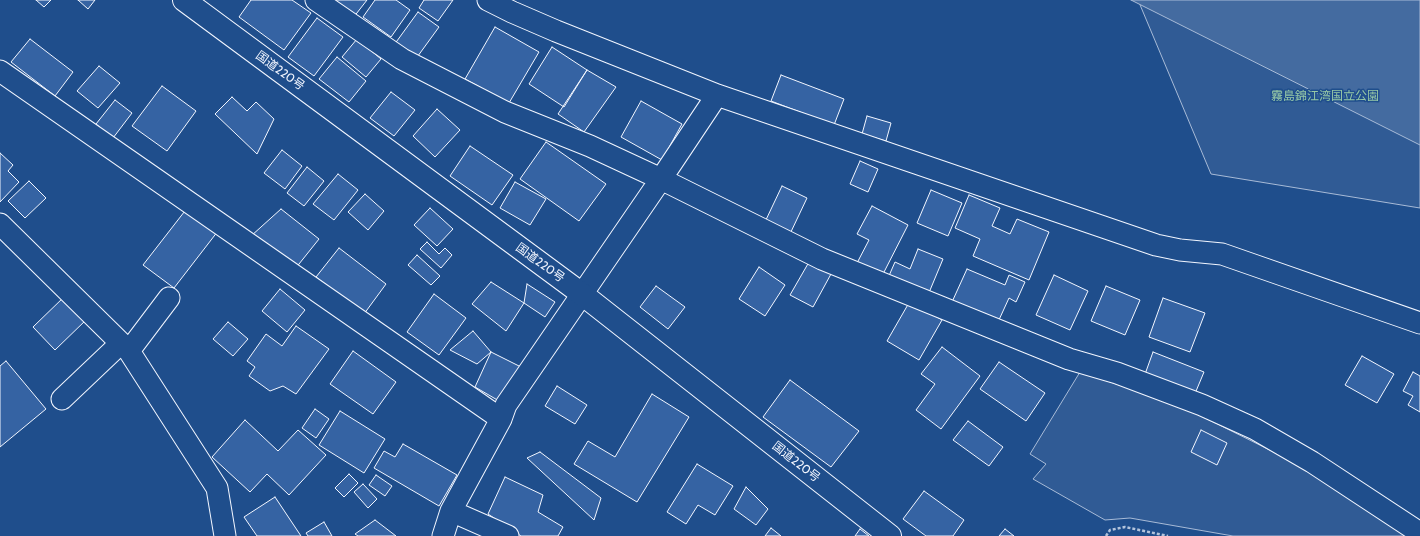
<!DOCTYPE html>
<meta charset="utf-8">
<style>
body{margin:0}
canvas{display:block;background:#1f4e8c}
</style>
<canvas width="1420" height="536"></canvas>
<script>
const c = document.querySelector('canvas').getContext('2d');
c.lineJoin = 'round';
function fillPath(path, color) {
  c.fillStyle = color;
  c.fill(path, 'evenodd');
}
function toPath(rows) {
  const path = new Path2D();
  for (const r of rows) {
    path.moveTo(r[0], r[1]);
    for (let i = 2; i < r.length; i += 2) path.lineTo(r[i], r[i + 1]);
  }
  return path;
}
function stroke(path, color, width, dash) {
  c.strokeStyle = color;
  c.lineWidth = width;
  c.lineCap = dash ? 'butt' : 'round';
  c.setLineDash(dash || []);
  c.stroke(path);
}
function label(font, color, halo, rows, align = 'center') {
  c.font = font + ' Cabin,"Noto Sans JP",sans-serif';
  c.lineWidth = 3;
  c.setLineDash([]);
  c.textBaseline = 'middle';
  c.strokeStyle = halo;
  c.fillStyle = color;
  for (const [text, x, y, turn = 0] of rows) {
    c.save();
    c.translate(x, y);
    c.rotate((+turn || 0) * Math.PI / 180);
    c.textAlign = isNaN(turn) ? turn : align;
    if (halo) c.strokeText(text, 0, 0);
    c.fillText(text, 0, 0);
    c.restore();
  }
}
const built = toPath([
 [1138,0,1420,0,1420,208,1211,174,1138,0],
 [1080,372,1179,405,1310,470,1411,536,1233,536,1130,518,1105,520,1033,479,1046,464,1030,454,1080,372]
]);
fillPath(built, '#305b95');
stroke(built, '#a8bbd7', 1);
const water = toPath([
 [1131,0,1420,0,1420,145,1131,0]
]);
fillPath(water, '#446ba0');
stroke(water, '#a8bbd7', 1);
const building = toPath([
 [36,0,51,0,44,7,36,0],
 [78,0,95,0,88,9,78,0],
 [251,0,292,0,311,13,284,50,239,17,251,0],
 [332,0,367,0,353,18,332,0],
 [375,0,396,0,410,10,391,37,363,17,375,0],
 [424,0,453,0,438,21,419,8,424,0],
 [418,12,439,27,415,60,394,45,418,12],
 [317,18,343,37,314,76,288,57,317,18],
 [495,27,539,52,509,103,465,79,495,27],
 [30,39,73,72,55,96,11,62,30,39],
 [357,39,381,59,366,77,342,57,357,39],
 [552,47,587,70,564,107,529,84,552,47],
 [337,57,366,81,349,102,319,79,337,57],
 [99,66,120,83,98,108,77,91,99,66],
 [587,70,616,87,584,132,558,114,587,70],
 [781,75,844,99,834,125,771,101,781,75],
 [162,86,196,111,167,151,132,126,162,86],
 [391,92,415,110,394,136,370,118,391,92],
 [232,97,247,111,256,102,274,119,257,154,215,114,232,97],
 [115,100,132,113,113,138,96,124,115,100],
 [641,101,682,124,662,160,621,137,641,101],
 [437,109,460,130,435,157,413,136,437,109],
 [867,116,891,123,886,141,862,134,867,116],
 [546,142,606,184,579,221,520,179,546,142],
 [470,146,513,175,492,205,450,176,470,146],
 [282,150,302,166,285,189,264,173,282,150],
 [0,153,13,165,8,171,19,182,0,202,0,153],
 [860,161,878,169,868,192,850,184,860,161],
 [307,167,324,181,304,206,287,193,307,167],
 [338,174,358,190,334,220,313,204,338,174],
 [29,181,46,198,25,218,8,201,29,181],
 [515,182,546,199,530,225,500,208,515,182],
 [782,186,807,198,789,236,764,224,782,186],
 [931,190,962,203,948,236,917,223,931,190],
 [365,194,384,211,368,230,348,212,365,194],
 [969,195,1000,208,992,226,1010,234,1017,219,1049,232,1029,280,973,256,980,239,955,228,969,195],
 [872,206,908,225,882,276,857,263,869,240,857,234,872,206],
 [188,207,218,231,174,288,143,265,188,207],
 [430,208,453,229,437,246,414,225,430,208],
 [281,209,319,239,295,269,251,236,281,209],
 [427,242,439,254,445,248,452,255,441,268,420,249,427,242],
 [339,248,386,284,364,314,316,277,339,248],
 [918,249,943,259,928,295,888,278,895,262,910,269,918,249],
 [417,255,440,276,431,285,408,265,417,255],
 [809,262,831,274,813,307,790,295,809,262],
 [759,267,785,285,765,316,739,299,759,267],
 [967,269,1005,285,1009,275,1025,282,1016,302,1009,298,998,322,952,302,967,269],
 [1054,275,1088,291,1070,330,1036,315,1054,275],
 [491,282,524,303,506,331,472,304,491,282],
 [527,284,555,302,545,317,524,303,527,284],
 [656,286,685,307,668,329,640,307,656,286],
 [1106,286,1140,300,1125,335,1091,321,1106,286],
 [280,289,305,310,287,332,262,311,280,289],
 [434,294,466,318,439,355,407,332,434,294],
 [65,296,87,319,55,350,33,327,65,296],
 [1163,298,1205,313,1190,352,1149,337,1163,298],
 [910,301,942,320,919,360,887,341,910,301],
 [228,322,248,339,233,356,213,339,228,322],
 [296,326,329,349,296,394,283,386,270,391,249,376,255,367,247,361,266,334,282,346,296,326],
 [473,331,491,352,477,364,450,350,473,331],
 [942,347,980,376,941,429,916,410,935,384,921,374,942,347],
 [353,351,396,382,373,414,330,384,353,351],
 [491,352,525,369,506,405,475,387,491,352],
 [1153,352,1204,372,1194,396,1144,377,1153,352],
 [1362,356,1394,374,1377,403,1345,385,1362,356],
 [6,361,46,409,0,447,0,366,6,361],
 [999,362,1045,393,1026,421,980,389,999,362],
 [1413,372,1420,376,1420,412,1408,405,1413,396,1403,391,1413,372],
 [790,380,859,431,831,467,763,417,790,380],
 [557,386,587,405,575,424,545,406,557,386],
 [652,394,689,417,637,502,574,464,588,441,615,457,652,394],
 [315,409,329,419,316,438,302,428,315,409],
 [340,411,385,439,364,473,319,445,340,411],
 [245,420,278,451,298,430,326,455,289,495,267,474,250,492,212,457,245,420],
 [968,421,1003,447,989,466,953,440,968,421],
 [1201,430,1227,443,1217,465,1191,452,1201,430],
 [403,444,457,475,439,506,374,468,384,451,395,457,403,444],
 [540,452,601,498,594,520,527,458,540,452],
 [697,464,733,486,715,515,698,505,686,524,667,512,697,464],
 [349,474,358,483,344,497,335,488,349,474],
 [376,475,392,486,385,496,369,485,376,475],
 [505,477,543,495,538,512,563,527,558,536,521,536,488,514,505,477],
 [363,484,377,499,368,508,354,492,363,484],
 [746,487,768,509,756,525,734,509,746,487],
 [924,491,964,520,953,536,926,536,903,519,924,491],
 [275,497,301,536,257,536,244,517,275,497],
 [375,520,396,536,358,536,355,534,375,520],
 [324,522,332,536,308,536,306,533,324,522],
 [771,528,781,536,765,536,771,528],
 [860,529,869,536,855,536,860,529],
 [1005,529,1014,536,999,536,1005,529]
]);
fillPath(building, '#3563a3');
stroke(building, '#f2f6ff', 1);
const minor = toPath([
 [316,0,402,59,505,112,590,146,661,179,717,95],
 [488,0,512,12,556,31,717,95,1156,245,1180,250,1222,254,1420,323],
 [0,71,501,419],
 [0,224,129,351,217,488,225,536],
 [129,351,169,298],
 [62,399,121,343],
 [451,511,508,536],
 [443,536,451,511,501,419,506,405,661,179,822,259,1069,359,1117,373,1202,405,1255,429,1312,462,1420,533]
]);
const trunk = toPath([
 [184,0,582,294,890,536]
]);
stroke(minor, '#f2f6ff', 23);
stroke(trunk, '#f2f6ff', 24);
stroke(toPath([
 [1106,536,1110,530,1125,527,1168,536]
]), '#b3c4dc', 2.5, [3, 2]);
stroke(minor, '#1f4e8c', 21);
stroke(trunk, '#1f4e8c', 22);
label('12px', '#f2f6ff', '#1f4e8c', [
 ["国道220号",280,71,36],
 ["国道220号",540,263,36],
 ["国道220号",796,462,38]
]);
label('12px', '#97c8a6', '#1f4e8c', [
 ["霧島錦江湾国立公園",1325,96]
]);
</script>
